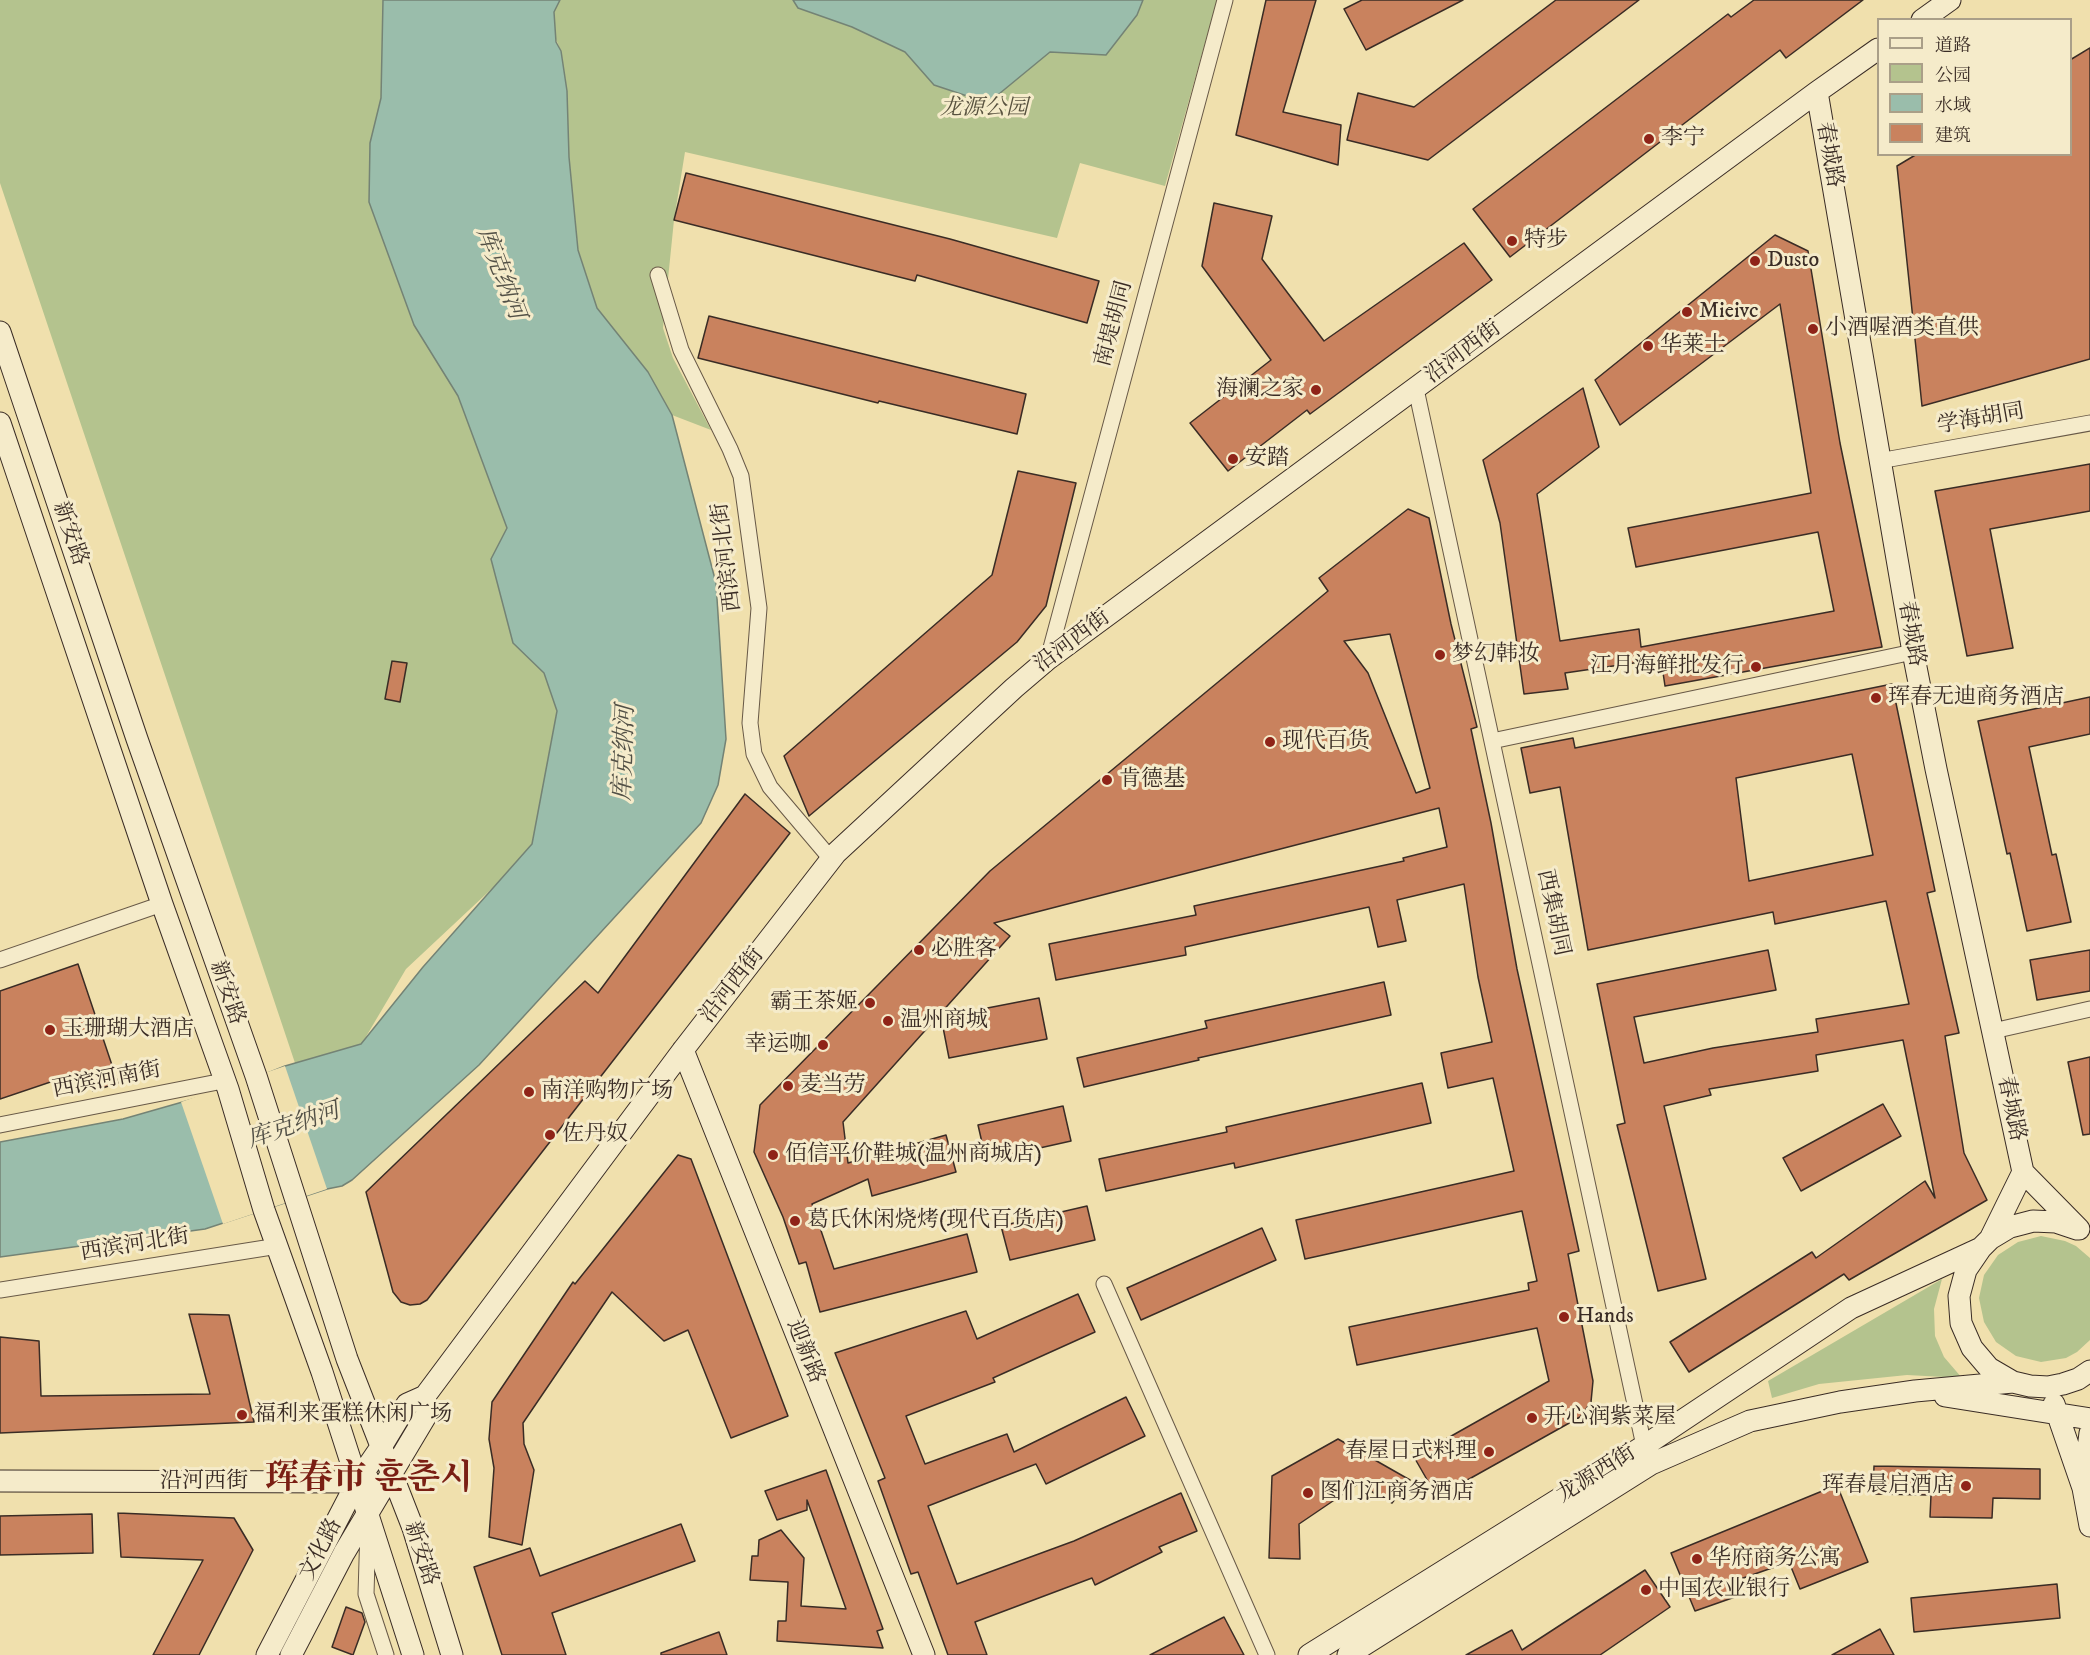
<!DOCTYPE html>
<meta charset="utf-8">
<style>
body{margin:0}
#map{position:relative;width:2090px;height:1655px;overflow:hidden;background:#f0e0ad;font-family:"IM FELL DW Pica","Noto Serif SC",serif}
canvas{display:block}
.legend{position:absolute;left:1877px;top:18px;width:195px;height:138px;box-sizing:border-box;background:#f5ebca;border:2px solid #aa9f88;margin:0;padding:8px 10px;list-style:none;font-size:18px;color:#3a2c25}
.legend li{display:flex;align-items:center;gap:12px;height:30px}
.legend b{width:30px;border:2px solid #aa9f88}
</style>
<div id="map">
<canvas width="2090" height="1655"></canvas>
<ul class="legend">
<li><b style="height:8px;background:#f5ebca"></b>道路</li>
<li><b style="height:16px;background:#b4c38e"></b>公园</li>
<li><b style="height:16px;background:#9abdab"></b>水域</li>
<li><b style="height:16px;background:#c9825e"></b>建筑</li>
</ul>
</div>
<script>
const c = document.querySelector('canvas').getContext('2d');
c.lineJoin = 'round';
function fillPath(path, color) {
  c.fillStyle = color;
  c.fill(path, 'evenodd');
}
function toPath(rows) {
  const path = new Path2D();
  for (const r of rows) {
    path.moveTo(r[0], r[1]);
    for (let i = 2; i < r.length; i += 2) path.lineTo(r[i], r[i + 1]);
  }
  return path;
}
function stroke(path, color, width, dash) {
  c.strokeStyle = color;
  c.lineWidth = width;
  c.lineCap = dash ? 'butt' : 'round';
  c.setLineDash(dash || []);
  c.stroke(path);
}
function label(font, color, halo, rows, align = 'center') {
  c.font = font + ' "IM FELL DW Pica","Noto Serif SC","Noto Serif KR",serif';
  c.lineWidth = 6;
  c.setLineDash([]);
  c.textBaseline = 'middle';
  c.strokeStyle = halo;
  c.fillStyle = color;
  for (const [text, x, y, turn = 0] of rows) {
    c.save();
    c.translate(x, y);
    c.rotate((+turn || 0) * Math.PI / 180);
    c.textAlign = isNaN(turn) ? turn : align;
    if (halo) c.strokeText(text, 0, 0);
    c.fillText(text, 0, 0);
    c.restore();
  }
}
fillPath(toPath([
 [0,0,384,0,381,98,370,146,369,202,414,325,458,396,507,528,491,559,513,643,544,673,557,711,532,844,500,881,406,969,351,1062,296,1066,0,183],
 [539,0,1217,0,1165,186,1080,163,1057,238,685,152,674,220,663,328,673,358,711,430,672,415,648,372,597,308,578,249,569,157,567,91,561,51],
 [2041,1236,2065,1241,2076,1246,2090,1258,2090,1340,2077,1352,2066,1358,2041,1362,2016,1356,1996,1342,1984,1322,1979,1298,1984,1275,1998,1255,2018,1242],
 [1942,1279,1934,1309,1935,1336,1944,1357,1962,1378,1907,1375,1819,1384,1772,1398,1768,1381]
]), '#b4c38e');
const water = toPath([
 [383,0,560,0,554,12,556,42,561,51,567,91,569,157,578,250,597,308,648,372,672,415,716,583,726,739,718,785,701,823,479,1065,352,1180,342,1186,327,1189,205,1229,0,1257,0,1142,123,1119,228,1089,285,1066,361,1044,423,967,532,844,557,711,544,673,513,643,491,559,507,528,458,396,414,325,369,202,370,143,381,98,383,0],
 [793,0,1143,0,1137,15,1106,55,1050,52,988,103,934,85,905,52,852,27,798,8,793,0]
]);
fillPath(water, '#9abdab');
stroke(water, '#748375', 1.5);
fillPath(toPath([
 [285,1066,327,1189,223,1224,181,1102]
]), '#f0e0ad');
const building = toPath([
 [1266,0,1316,0,1283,112,1341,125,1338,165,1236,135,1266,0],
 [1362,0,1463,0,1366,50,1344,9,1362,0],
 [1556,0,1639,0,1428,160,1347,140,1358,93,1414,107,1556,0],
 [1754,0,1863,0,1786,58,1780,50,1510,257,1473,209,1728,14,1731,17,1754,0],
 [2090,48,2090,359,1922,406,1897,166,1917,154,2070,154,2070,60,2090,48],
 [686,173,950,239,1099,281,1087,323,917,275,915,281,674,220,686,173],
 [1214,203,1272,216,1262,259,1324,341,1464,243,1492,280,1310,414,1307,410,1228,471,1190,423,1271,360,1202,266,1214,203],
 [1775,235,1808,251,1840,443,1882,647,1665,686,1661,659,1565,673,1568,689,1524,694,1500,523,1483,460,1583,388,1599,447,1537,494,1560,641,1639,629,1641,647,1834,611,1818,532,1636,567,1628,528,1811,493,1780,304,1620,425,1595,380,1775,235],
 [709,316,1026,394,1017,434,879,401,878,403,698,358,709,316],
 [2090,464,2090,511,1990,529,2013,648,1967,656,1935,491,2090,464],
 [1018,471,1076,483,1046,606,1017,642,809,816,784,756,992,575,1018,471],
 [1408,509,1429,518,1451,624,1477,727,1471,729,1491,823,1517,969,1579,1251,1568,1254,1593,1381,1591,1402,1586,1409,1580,1417,1437,1497,1414,1457,1549,1381,1537,1328,1357,1365,1349,1327,1529,1290,1528,1283,1537,1281,1522,1211,1305,1259,1296,1220,1514,1171,1493,1078,1448,1088,1441,1053,1492,1042,1478,977,1464,884,1397,900,1406,941,1378,947,1369,907,1185,947,1186,955,1056,980,1049,944,1196,915,1194,906,1404,861,1403,858,1447,847,1439,808,994,923,1010,936,843,1122,848,1163,946,1135,956,1172,872,1196,868,1179,812,1204,834,1269,967,1234,977,1272,820,1312,806,1262,799,1264,783,1217,754,1152,760,1105,990,871,1328,591,1319,578,1408,509],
 [1390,634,1430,788,1416,793,1368,673,1344,641,1390,634],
 [392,661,407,663,400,702,385,699,392,661],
 [1892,684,1935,891,1927,893,1959,1033,1945,1036,1964,1153,1987,1200,1849,1280,1844,1274,1689,1372,1670,1342,1812,1252,1816,1258,1925,1181,1935,1198,1903,1040,1816,1055,1818,1071,1709,1089,1711,1095,1664,1106,1706,1279,1658,1291,1617,1125,1625,1123,1597,984,1768,950,1776,990,1634,1017,1644,1063,1713,1048,1818,1032,1816,1019,1909,1004,1886,901,1775,924,1773,912,1588,950,1560,787,1530,793,1521,748,1573,738,1575,748,1892,684],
 [1852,754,1873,855,1749,881,1736,778,1852,754],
 [2090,697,2090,734,2029,747,2052,855,2056,854,2071,922,2027,931,2010,853,2007,854,1978,721,2090,697],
 [745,794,790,833,427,1300,420,1304,410,1305,401,1302,393,1292,366,1192,585,981,598,993,745,794],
 [2090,950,2090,991,2037,1000,2030,960,2090,950],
 [78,964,118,1083,93,1091,86,1070,0,1099,0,991,78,964],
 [1384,982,1391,1015,1198,1058,1199,1060,1084,1087,1077,1058,1207,1028,1205,1021,1384,982],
 [1039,998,1047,1039,949,1058,941,1017,1039,998],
 [2090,1057,2090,1134,2083,1135,2068,1062,2090,1057],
 [1422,1083,1431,1123,1235,1168,1234,1163,1106,1191,1099,1159,1227,1132,1226,1127,1422,1083],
 [1883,1104,1901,1136,1801,1191,1783,1158,1883,1104],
 [1063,1106,1071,1141,986,1160,978,1125,1063,1106],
 [678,1155,691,1159,788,1416,731,1438,688,1330,664,1341,612,1292,523,1423,524,1444,534,1470,522,1545,489,1537,494,1468,489,1439,492,1402,573,1282,575,1284,678,1155],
 [1087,1206,1095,1240,1010,1260,1001,1226,1087,1206],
 [1262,1228,1276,1260,1141,1320,1127,1288,1262,1228],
 [1078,1294,1095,1332,993,1378,995,1382,906,1416,925,1464,1007,1434,1014,1452,1126,1397,1145,1436,1046,1484,1036,1464,928,1506,957,1584,1074,1541,1181,1493,1197,1531,1159,1547,1162,1552,1095,1585,1092,1578,975,1622,987,1655,948,1655,918,1572,911,1574,878,1481,885,1478,835,1353,966,1311,977,1339,1078,1294],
 [189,1314,229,1315,254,1422,0,1433,0,1337,39,1341,41,1396,210,1394,189,1314],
 [1338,1439,1410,1480,1392,1503,1358,1484,1299,1524,1300,1559,1269,1558,1272,1476,1338,1439],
 [1874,1466,2040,1469,2040,1499,1993,1498,1992,1518,1930,1517,1931,1495,1873,1494,1874,1466],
 [826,1470,883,1629,877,1631,883,1648,777,1641,778,1621,786,1621,788,1582,750,1580,752,1556,758,1556,759,1540,781,1530,804,1558,801,1606,846,1609,807,1500,807,1510,777,1520,765,1491,826,1470],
 [1837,1485,1868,1562,1800,1589,1789,1562,1729,1583,1735,1597,1695,1611,1671,1553,1837,1485],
 [118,1513,234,1518,253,1550,199,1655,153,1655,203,1560,121,1557,118,1513],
 [92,1514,93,1553,0,1555,0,1516,92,1514],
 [681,1524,695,1561,552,1613,566,1655,502,1655,474,1567,530,1548,540,1576,681,1524],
 [1645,1570,1670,1607,1600,1655,1466,1655,1512,1630,1522,1650,1645,1570],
 [2057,1584,2060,1618,1914,1632,1911,1598,2057,1584],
 [346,1607,362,1613,365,1622,353,1655,332,1647,346,1607],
 [1224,1617,1244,1655,1150,1655,1224,1617],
 [1880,1629,1894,1655,1832,1655,1880,1629],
 [719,1632,727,1655,661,1655,661,1653,719,1632]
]);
fillPath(building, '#c9825e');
stroke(building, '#3a2c25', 1.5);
const street = toPath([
 [658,275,681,350,730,449,741,476,759,608,750,723,754,754,770,787,831,859],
 [1416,389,1644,1446],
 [1879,461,2090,423],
 [1048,659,1225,0],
 [1492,741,1913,652],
 [0,960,162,904],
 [1993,1031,2090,1009],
 [0,1125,223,1081],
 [1104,1284,1267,1655],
 [0,1290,278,1246],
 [368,1528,366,1594,386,1655]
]);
const secondary = toPath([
 [1922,20,1950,0],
 [1817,92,1913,652,1936,769,2023,1172,2079,1229],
 [0,332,137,739,256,1076,347,1359,413,1528,452,1655],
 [0,423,162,904,228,1089,264,1210,322,1372,413,1655],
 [683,1050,924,1655],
 [2077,1229,2056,1222,2033,1221,2010,1227,1990,1239,1981,1248,1966,1270,1959,1296,1961,1323,1972,1348,1989,1368,2013,1382,2030,1386,2048,1387,2063,1384,2078,1379,2090,1371],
 [1990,1239,2023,1172],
 [1945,1396,2090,1419],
 [2054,1404,2083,1488,2090,1526],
 [0,1481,357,1482,368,1479],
 [2084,1481,2090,1433],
 [267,1655,357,1482,381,1447,407,1404,425,1396,683,1050,836,853,1014,688,1048,659,1817,92,1878,49],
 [291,1655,344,1553,427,1414,425,1396],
 [1309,1655,1644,1446,1851,1308,1981,1248],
 [1348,1655,1651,1464,1750,1421,1840,1402,1915,1391,2013,1382]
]);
stroke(street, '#685947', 17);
stroke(secondary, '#3a2c25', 23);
stroke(street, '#f5ebca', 15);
stroke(secondary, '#f5ebca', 21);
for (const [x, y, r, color] of [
 [1649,139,6,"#8f2418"],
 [1512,241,6,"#8f2418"],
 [1755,261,6,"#8f2418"],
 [1687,312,6,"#8f2418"],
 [1813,329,6,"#8f2418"],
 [1648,346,6,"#8f2418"],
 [1316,390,6,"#8f2418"],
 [1233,459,6,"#8f2418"],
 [1440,655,6,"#8f2418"],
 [1756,667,6,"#8f2418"],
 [1876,698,6,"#8f2418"],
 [1270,742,6,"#8f2418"],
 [1107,780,6,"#8f2418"],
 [919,950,6,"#8f2418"],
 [870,1003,6,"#8f2418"],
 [888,1021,6,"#8f2418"],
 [50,1030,6,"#8f2418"],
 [823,1045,6,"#8f2418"],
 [788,1086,6,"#8f2418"],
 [529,1092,6,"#8f2418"],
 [550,1135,6,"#8f2418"],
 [773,1155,6,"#8f2418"],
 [795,1221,6,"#8f2418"],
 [1564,1317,6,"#8f2418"],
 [242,1415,6,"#8f2418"],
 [1532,1418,6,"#8f2418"],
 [1489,1452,6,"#8f2418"],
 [1966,1486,6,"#8f2418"],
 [1308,1493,6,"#8f2418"],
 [1697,1559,6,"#8f2418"],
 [1646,1590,6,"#8f2418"]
]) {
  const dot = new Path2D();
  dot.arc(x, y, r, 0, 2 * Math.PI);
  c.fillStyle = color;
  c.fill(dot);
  stroke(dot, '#f5ebca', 2);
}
label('italic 22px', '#58523f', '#f5ebca', [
 ["龙源公园",984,109]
]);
label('22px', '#3a2c25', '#f5ebca', [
 ["李宁",1661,139],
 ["特步",1524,241],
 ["Dusto",1767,261],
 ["Mieivc",1699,312],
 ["小酒喔酒类直供",1825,329],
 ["华莱士",1660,346],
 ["海澜之家",1304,390,"right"],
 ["安踏",1245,459],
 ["梦幻韩妆",1452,655],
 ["江月海鲜批发行",1744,667,"right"],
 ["珲春无迪商务酒店",1888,698],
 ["现代百货",1282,742],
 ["肯德基",1119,780],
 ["必胜客",931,950],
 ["霸王茶姬",858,1003,"right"],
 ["温州商城",900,1021],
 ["玉珊瑚大酒店",62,1030],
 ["幸运咖",811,1045,"right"],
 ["麦当劳",800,1086],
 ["南洋购物广场",541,1092],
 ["佐丹奴",562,1135],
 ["佰信平价鞋城(温州商城店)",785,1155],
 ["葛氏休闲烧烤(现代百货店)",807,1221],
 ["Hands",1576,1317],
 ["福利来蛋糕休闲广场",254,1415],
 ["开心润紫菜屋",1544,1418],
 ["春屋日式料理",1477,1452,"right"],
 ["珲春晨启酒店",1954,1486,"right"],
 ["图们江商务酒店",1320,1493],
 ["华府商务公寓",1709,1559],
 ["中国农业银行",1658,1590]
], 'left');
label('22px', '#3a2c25', '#f5ebca', [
 ["春城路",1828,155,80],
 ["南堤胡同",1115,324,-75],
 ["沿河西街",1464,353,-37],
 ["学海胡同",1981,420,-10],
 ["新安路",69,534,71],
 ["西滨河北街",728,557,-97],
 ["春城路",1910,634,80],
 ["沿河西街",1073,642,-37],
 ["西集胡同",1552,913,78],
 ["沿河西街",733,986,-52],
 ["新安路",226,993,71],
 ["西滨河南街",107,1081,-11],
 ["春城路",2010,1109,78],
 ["西滨河北街",135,1246,-9],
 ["迎新路",804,1352,68],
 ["龙源西街",1597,1475,-32],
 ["沿河西街",204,1482],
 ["文化路",322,1550,-63],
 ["新安路",420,1554,72]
]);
label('italic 24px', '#525046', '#f5ebca', [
 ["库克纳河",499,274,69],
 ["库克纳河",626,753,-88],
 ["库克纳河",294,1127,-19]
]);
label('bold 34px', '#7a1f14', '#f5ebca', [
 ["珲春市 훈춘시",369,1481]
]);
</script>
